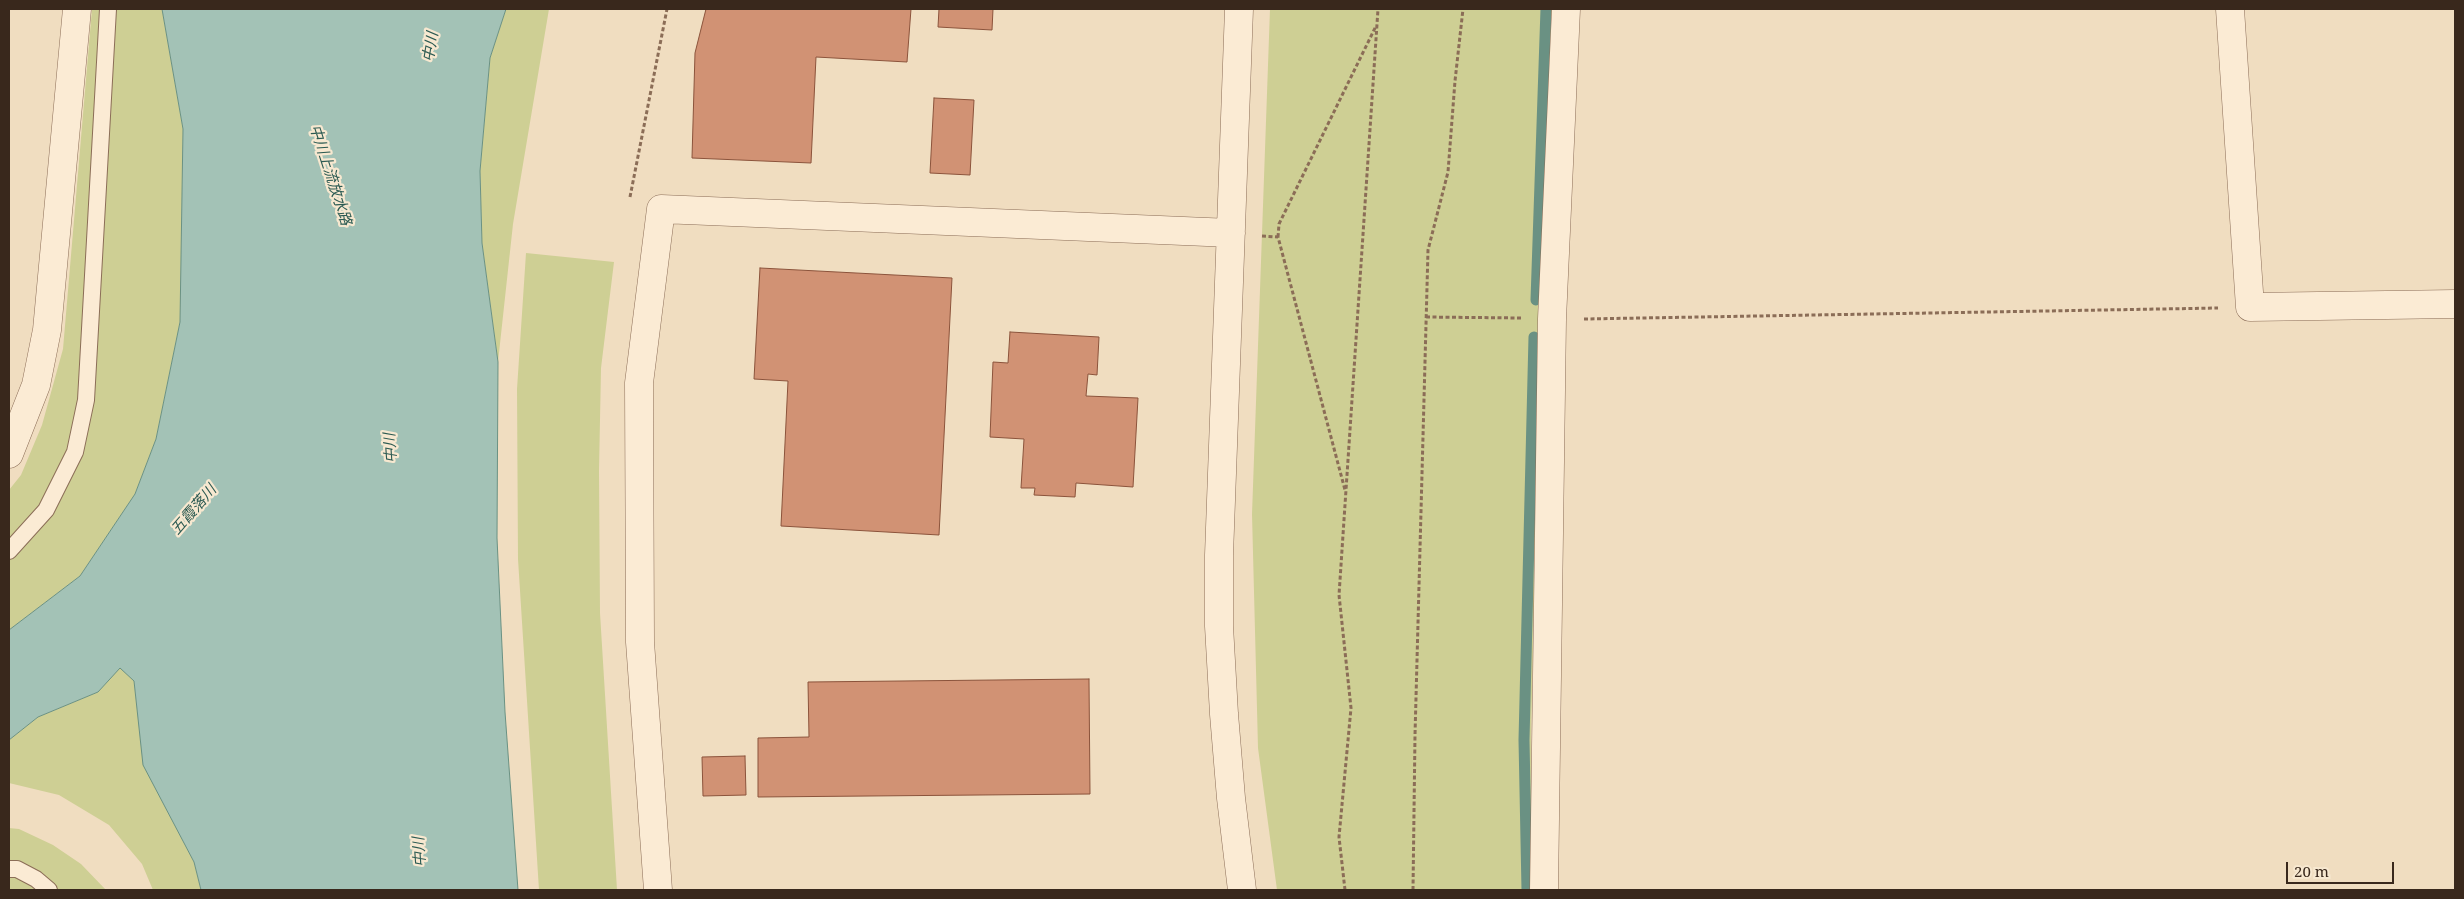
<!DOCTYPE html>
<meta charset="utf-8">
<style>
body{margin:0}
#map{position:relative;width:2464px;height:899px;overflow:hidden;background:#f0ddc0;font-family:"Noto Serif",serif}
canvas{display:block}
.frame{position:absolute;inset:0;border:10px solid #39281c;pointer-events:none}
.scale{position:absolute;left:2286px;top:862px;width:108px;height:22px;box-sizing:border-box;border:2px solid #39281c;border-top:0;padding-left:6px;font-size:15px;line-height:18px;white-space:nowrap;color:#39281c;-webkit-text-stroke:4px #f7e8d0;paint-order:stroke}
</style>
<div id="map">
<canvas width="2464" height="899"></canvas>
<div class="frame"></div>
<div class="scale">20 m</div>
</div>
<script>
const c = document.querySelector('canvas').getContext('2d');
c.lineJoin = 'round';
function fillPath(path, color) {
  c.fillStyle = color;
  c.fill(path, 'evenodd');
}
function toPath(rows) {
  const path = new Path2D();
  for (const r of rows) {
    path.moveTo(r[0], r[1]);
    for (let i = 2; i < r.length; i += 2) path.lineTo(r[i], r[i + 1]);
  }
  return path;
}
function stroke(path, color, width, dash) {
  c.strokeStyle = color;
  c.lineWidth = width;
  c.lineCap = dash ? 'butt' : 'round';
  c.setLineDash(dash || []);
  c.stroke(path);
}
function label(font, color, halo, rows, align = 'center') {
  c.font = font + ' "Noto Serif","Noto Sans JP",serif';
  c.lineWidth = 4.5;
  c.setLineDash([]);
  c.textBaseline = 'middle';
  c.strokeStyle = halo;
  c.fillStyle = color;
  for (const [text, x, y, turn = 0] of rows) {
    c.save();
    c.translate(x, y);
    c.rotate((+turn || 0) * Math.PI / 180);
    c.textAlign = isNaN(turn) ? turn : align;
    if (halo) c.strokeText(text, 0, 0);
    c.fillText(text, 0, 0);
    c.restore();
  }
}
fillPath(toPath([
 [92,9,162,9,183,129,180,322,156,439,135,494,80,576,9,630,9,490,21,475,42,425,63,349],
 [506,9,549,9,513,224,498,362,482,243,480,171,490,58],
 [1270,9,1553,9,1541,301,1531,736,1533,890,1277,890,1258,748,1252,514],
 [526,253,614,262,601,368,599,471,600,613,617,890,539,890,518,559,517,389],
 [120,667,134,681,144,765,194,862,201,890,153,890,142,864,109,825,59,795,9,783,9,740,38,717,98,692],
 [9,828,19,829,53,845,81,864,106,890,9,890]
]), '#cecf94');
const water = toPath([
 [162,9,506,9,490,58,480,171,482,243,498,362,497,538,505,712,518,890,201,890,194,862,143,765,134,681,120,668,98,692,38,717,9,740,9,630,80,576,135,494,156,439,180,322,183,129,162,9]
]);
fillPath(water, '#a3c2b6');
stroke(water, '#6a9183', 1);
stroke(toPath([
 [1536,300,1546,9],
 [1527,890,1524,740,1534,337]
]), '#6a9183', 11);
const building = toPath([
 [706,9,911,9,907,62,816,57,811,163,692,158,695,53,706,9],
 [939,9,993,9,992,30,938,27,939,9],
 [934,98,974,100,970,175,930,173,934,98],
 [760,268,952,278,939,535,781,526,788,381,754,379,760,268],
 [1010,332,1099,337,1097,375,1088,374,1086,396,1138,398,1133,487,1076,483,1075,497,1034,495,1035,488,1021,488,1024,439,990,437,993,362,1008,363,1010,332],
 [1089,679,1090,794,758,797,758,738,809,737,808,682,1089,679],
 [745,756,746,795,703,796,702,757,745,756]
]);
fillPath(building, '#d19274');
stroke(building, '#8b533b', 1);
const service = toPath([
 [9,551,46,510,75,452,86,400,108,9],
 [9,869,17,869,36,879,49,890]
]);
const minor = toPath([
 [2230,9,2250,307,2455,304],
 [9,454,36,385,47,330,77,9],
 [1544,890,1552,319,1566,9]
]);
const tertiary = toPath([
 [1239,9,1219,555,1219,626,1224,714,1231,798,1242,890],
 [658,890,640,642,639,383,661,209,1231,233]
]);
stroke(service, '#8b6d57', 18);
stroke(minor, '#8b6d57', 29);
stroke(tertiary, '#8b6d57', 29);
stroke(toPath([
 [630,197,667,9],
 [1262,236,1278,237,1345,490],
 [1278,237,1279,224,1376,26],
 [1426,317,1521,318],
 [1584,319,2218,308],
 [1345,890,1339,837,1351,708,1339,595,1378,9],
 [1413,890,1415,735,1428,250,1448,172,1455,81,1463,9]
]), '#8b6d57', 3, [4, 2.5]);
stroke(service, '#fbebd4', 16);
stroke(minor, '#fbebd4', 28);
stroke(tertiary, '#fbebd4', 28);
label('italic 15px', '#2b5a52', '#f7e8d0', [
 ["中川",431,47,-81],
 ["中川上流放水路",330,175,72],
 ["中川",391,448,-94],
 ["五霞落川",194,510,-49],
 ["中川",420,852,-94]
]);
</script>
